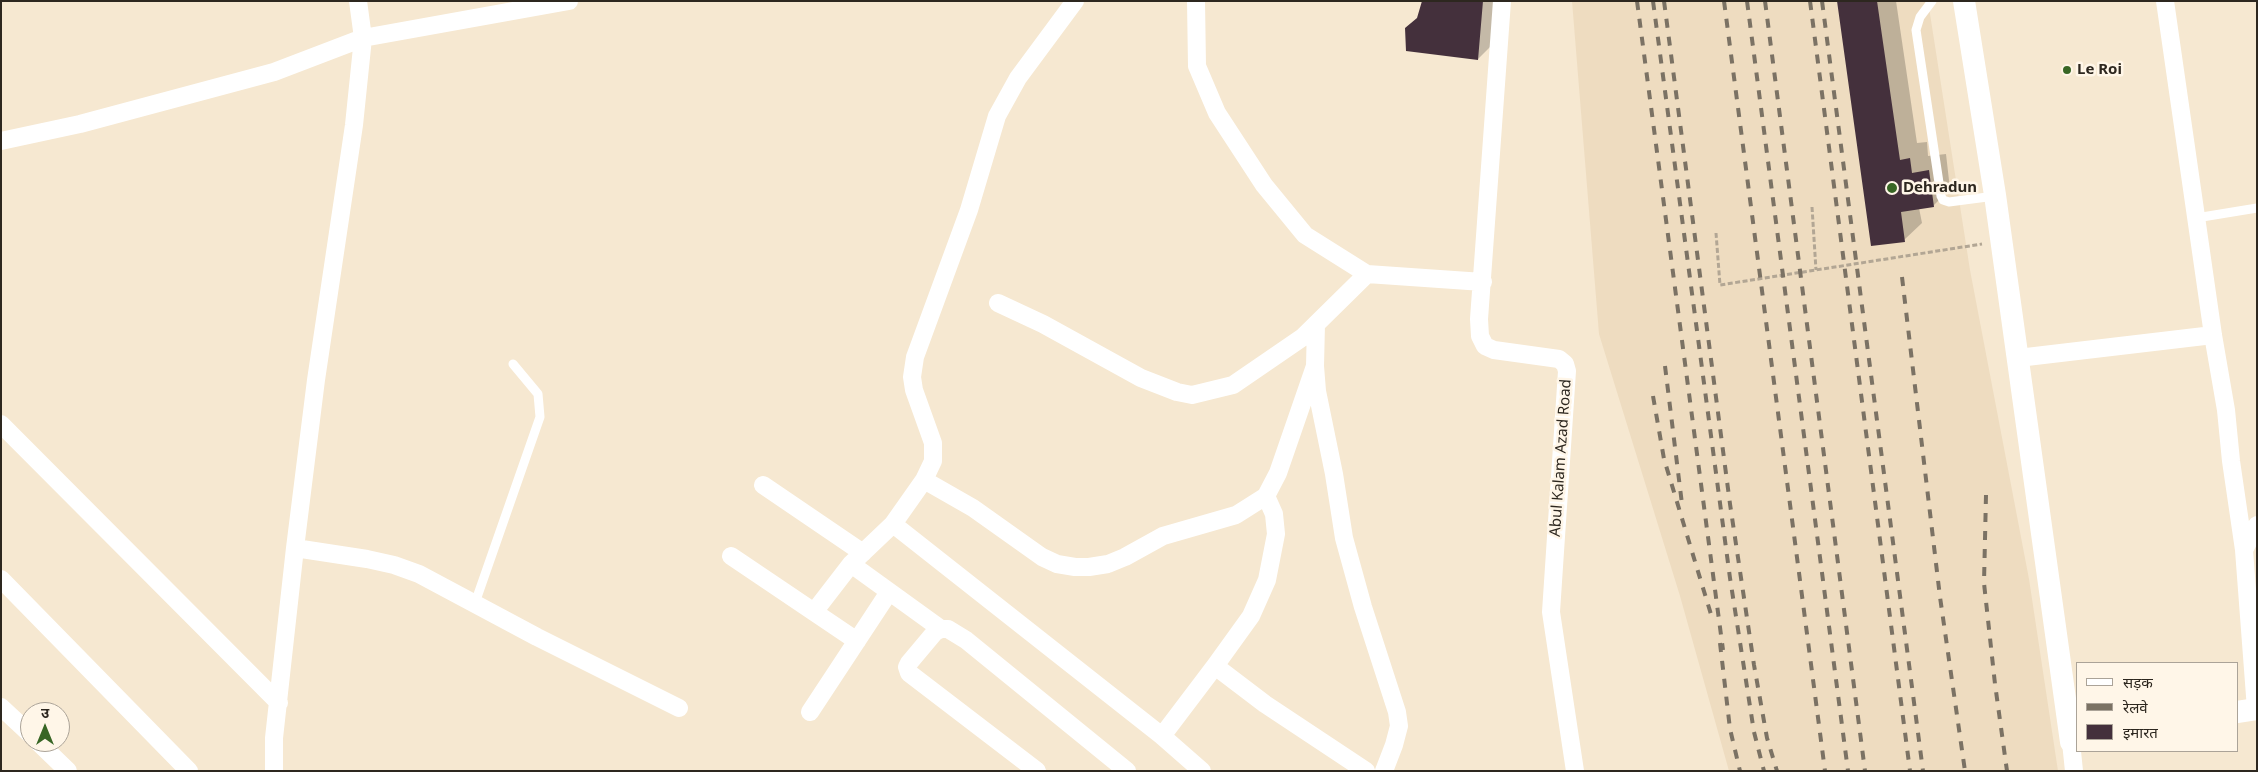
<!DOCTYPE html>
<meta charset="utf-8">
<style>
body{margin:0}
#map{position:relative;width:2258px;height:772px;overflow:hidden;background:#f6e8d1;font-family:"Noto Sans","Noto Sans Devanagari",sans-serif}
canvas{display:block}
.frame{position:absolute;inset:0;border:2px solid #2d271f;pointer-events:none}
.legend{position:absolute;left:2076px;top:662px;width:162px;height:90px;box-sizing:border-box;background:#fff6e8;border:1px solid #aba398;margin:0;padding:6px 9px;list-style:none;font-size:15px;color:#2d271f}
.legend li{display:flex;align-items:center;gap:10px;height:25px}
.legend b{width:25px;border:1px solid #aba398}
.north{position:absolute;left:20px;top:702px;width:50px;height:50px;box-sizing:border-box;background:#fff6e8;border:1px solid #aba398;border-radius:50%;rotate:0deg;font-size:14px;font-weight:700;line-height:20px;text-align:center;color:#2d271f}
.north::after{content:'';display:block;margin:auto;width:18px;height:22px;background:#386625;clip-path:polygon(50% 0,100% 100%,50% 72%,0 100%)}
</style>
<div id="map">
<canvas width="2258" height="772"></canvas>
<div class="frame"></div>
<ul class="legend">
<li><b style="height:6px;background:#fff"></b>सड़क</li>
<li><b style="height:6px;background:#7b7264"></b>रेलवे</li>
<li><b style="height:14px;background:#44303c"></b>इमारत</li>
</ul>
<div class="north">उ</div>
</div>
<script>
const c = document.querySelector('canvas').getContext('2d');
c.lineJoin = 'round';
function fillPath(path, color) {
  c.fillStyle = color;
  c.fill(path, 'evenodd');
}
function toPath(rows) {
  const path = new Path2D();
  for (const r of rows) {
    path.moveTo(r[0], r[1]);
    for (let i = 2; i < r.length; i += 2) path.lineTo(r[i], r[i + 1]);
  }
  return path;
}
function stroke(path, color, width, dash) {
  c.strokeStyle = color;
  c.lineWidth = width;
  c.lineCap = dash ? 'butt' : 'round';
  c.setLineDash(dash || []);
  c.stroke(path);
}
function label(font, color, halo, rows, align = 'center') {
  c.font = font + ' "Noto Sans",sans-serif';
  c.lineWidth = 5;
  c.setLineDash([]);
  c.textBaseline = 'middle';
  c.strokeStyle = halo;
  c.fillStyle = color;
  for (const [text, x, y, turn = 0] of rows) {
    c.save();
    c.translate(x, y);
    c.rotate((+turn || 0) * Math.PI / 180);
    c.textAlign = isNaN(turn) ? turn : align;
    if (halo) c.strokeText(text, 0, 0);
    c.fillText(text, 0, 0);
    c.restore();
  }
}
fillPath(toPath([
 [1572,1,1928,1,1970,270,2029,579,2058,771,1729,771,1680,596,1599,334]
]), '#eedcc0');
fillPath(toPath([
 [1424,1,1494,1,1491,46,1478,59,1419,16],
 [1838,1,1896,1,1917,143,1927,142,1928,156,1946,154,1950,189,1933,206,1919,208,1922,223,1904,240]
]), '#0003');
fillPath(toPath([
 [1422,1,1483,1,1478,60,1406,51,1405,28,1417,18],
 [1837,1,1877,1,1900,160,1910,158,1912,173,1929,170,1934,207,1901,212,1905,242,1871,246]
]), '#44303c');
stroke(toPath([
 [1812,207,1816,270],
 [1716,233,1720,285,1982,244]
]), '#b2a694', 3, [5, 2.5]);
stroke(toPath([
 [1932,1,1920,17,1916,30,1941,196,1943,200,1949,202,1995,196],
 [2196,218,2257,208],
 [475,603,540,417,538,394,513,364]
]), '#fff', 9);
stroke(toPath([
 [1196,1,1197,66,1217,113,1264,185,1305,235,1367,274,1483,282],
 [1502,1,1479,319,1480,336,1485,346,1494,350,1559,359,1565,364,1567,371,1551,612,1575,771],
 [2165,1,2213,335,2226,410,2231,461,2244,550,2256,709],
 [1,141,80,124,274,72,363,38,569,1],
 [998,303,1043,324,1141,378,1177,392,1192,395,1233,385,1303,337,1367,274],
 [1316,324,1315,366,1317,391,1334,474,1344,538,1363,607,1397,712,1399,726,1394,745,1384,771],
 [2018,358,2213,335],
 [1,424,279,703],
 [924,480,973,508,1042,557,1057,564,1075,567,1089,567,1108,564,1125,557,1163,536,1236,515,1266,496,1278,473,1315,366],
 [763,485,863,553],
 [1266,496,1274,514,1276,534,1267,580,1251,616,1215,666,1265,704,1366,771],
 [893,524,1162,736,1202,771],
 [295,548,367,559,394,565,419,574,537,637,679,708],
 [2244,550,2257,525],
 [731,556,857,641],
 [1,579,189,771],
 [814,612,851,564],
 [941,629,851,564,893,524,924,480,933,461,933,443,914,390,912,377,915,357,969,210,997,116,1018,78,1075,1],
 [1,707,30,734],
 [810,712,889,592],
 [1162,736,1215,666],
 [38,742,68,771],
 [2071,742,2074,771],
 [274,771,274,738,295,548,316,380,354,125,363,38,358,1],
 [1037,771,909,673,907,667,909,663,935,632,941,629,948,629,966,640,1127,771]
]), '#fff', 18);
stroke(toPath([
 [1964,1,1995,195,2071,742,2077,741],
 [2237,712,2257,709]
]), '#fff', 22);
stroke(toPath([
 [1637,1,1723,650],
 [1653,1,1730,578,1754,732,1764,771],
 [1664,1,1730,504,1754,665,1767,738,1777,771],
 [1724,1,1825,771],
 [1747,1,1848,771],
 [1765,1,1865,771],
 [1810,1,1910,771],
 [1822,1,1923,771],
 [1902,277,1940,597,1965,771],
 [1665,366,1682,504],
 [1653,396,1664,459,1713,621],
 [1986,495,1984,583,1995,684,2007,771],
 [1720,643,1730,729,1740,771]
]), '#7b7264', 4, [9, 9]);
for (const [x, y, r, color] of [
 [2067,70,5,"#386625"],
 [1892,188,6,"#386625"]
]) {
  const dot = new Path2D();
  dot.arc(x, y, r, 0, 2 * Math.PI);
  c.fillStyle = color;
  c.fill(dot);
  stroke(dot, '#fff6e8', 2);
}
label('bold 15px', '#2d271f', '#fff6e8', [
 ["Le Roi",2077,70],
 ["Dehradun",1903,188]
], 'left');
label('15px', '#2d271f', '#fff6e8', [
 ["Abul Kalam Azad Road",1561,458,-86]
]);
</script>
